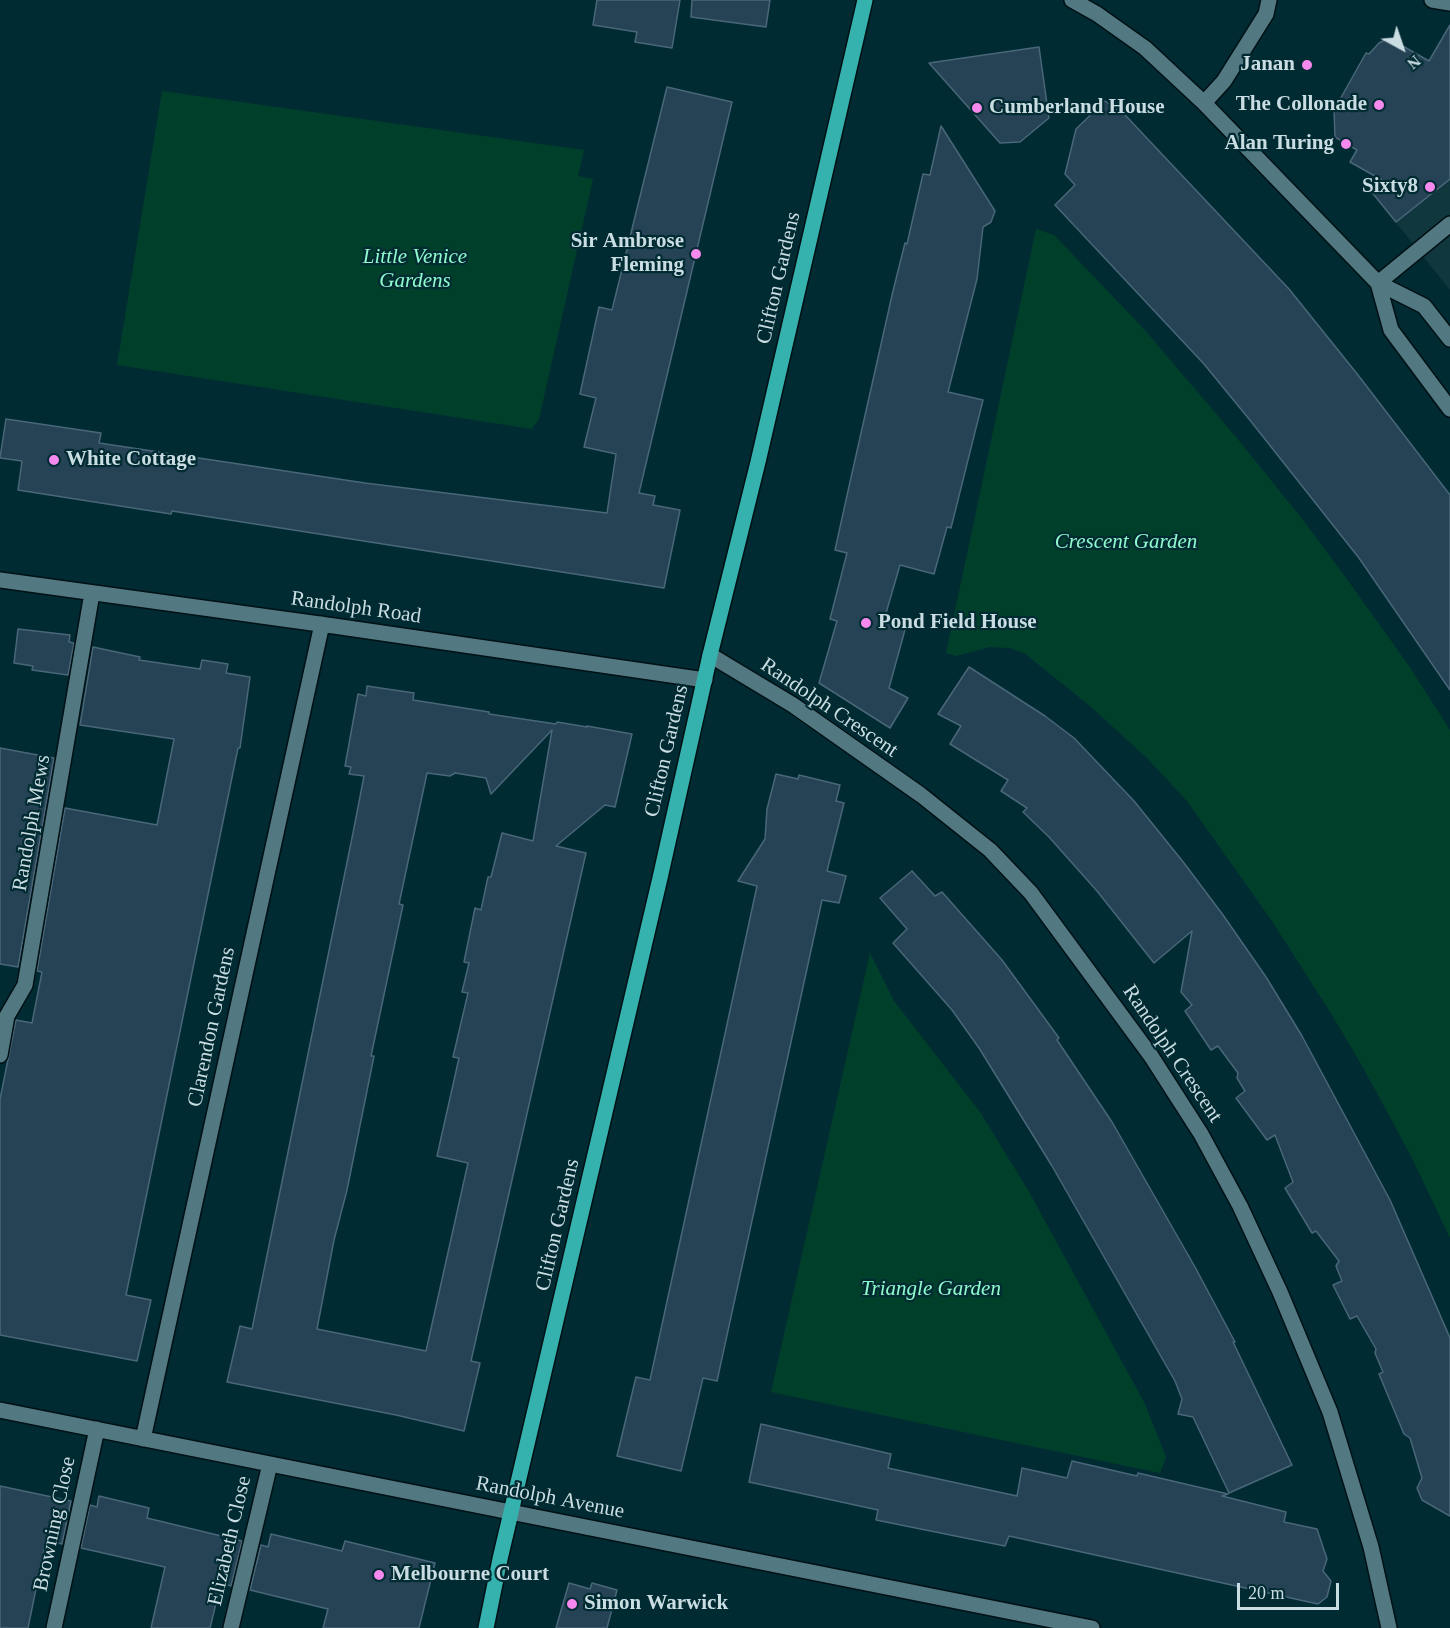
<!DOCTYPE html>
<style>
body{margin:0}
#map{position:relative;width:1450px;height:1628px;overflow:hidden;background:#002b32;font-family:Georgia,serif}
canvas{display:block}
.north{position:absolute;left:1372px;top:18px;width:60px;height:60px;-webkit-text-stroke:4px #002b32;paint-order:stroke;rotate:140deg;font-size:16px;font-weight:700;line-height:24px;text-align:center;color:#c9dde2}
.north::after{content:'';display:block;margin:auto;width:21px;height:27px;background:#c9dde2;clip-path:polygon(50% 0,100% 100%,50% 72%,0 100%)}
.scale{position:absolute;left:1237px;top:1583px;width:102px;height:27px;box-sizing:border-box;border:3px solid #c9dde2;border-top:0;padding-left:8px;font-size:18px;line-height:21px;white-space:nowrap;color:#c9dde2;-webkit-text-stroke:4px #002b32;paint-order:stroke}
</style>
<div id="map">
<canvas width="1450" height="1628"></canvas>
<div class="north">N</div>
<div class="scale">20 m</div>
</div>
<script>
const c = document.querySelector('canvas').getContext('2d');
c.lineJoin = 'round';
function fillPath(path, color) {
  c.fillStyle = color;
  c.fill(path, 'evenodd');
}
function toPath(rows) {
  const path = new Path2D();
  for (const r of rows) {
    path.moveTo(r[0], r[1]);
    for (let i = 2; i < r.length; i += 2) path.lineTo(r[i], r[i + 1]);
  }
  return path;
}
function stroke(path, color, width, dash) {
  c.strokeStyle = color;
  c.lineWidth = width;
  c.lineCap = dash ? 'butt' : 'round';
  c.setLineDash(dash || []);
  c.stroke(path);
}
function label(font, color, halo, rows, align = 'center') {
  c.font = font + ' Georgia,serif';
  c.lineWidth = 4.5;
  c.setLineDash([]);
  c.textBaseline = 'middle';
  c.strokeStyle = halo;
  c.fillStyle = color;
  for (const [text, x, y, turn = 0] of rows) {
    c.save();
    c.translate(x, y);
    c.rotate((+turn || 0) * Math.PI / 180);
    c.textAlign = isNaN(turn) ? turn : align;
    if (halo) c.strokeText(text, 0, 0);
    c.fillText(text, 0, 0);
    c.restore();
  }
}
fillPath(toPath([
 [1450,122,1450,290,1370,190]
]), '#10373e');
fillPath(toPath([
 [162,91,584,150,578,176,593,179,539,419,532,429,117,365],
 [1036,229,1054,235,1142,327,1236,437,1303,520,1346,578,1409,666,1450,730,1450,1238,1412,1158,1365,1071,1332,1015,1272,921,1187,801,1147,758,1090,706,1024,653,1009,648,990,647,956,656,946,653],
 [870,953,894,1001,980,1112,1028,1190,1145,1404,1166,1457,1160,1473,771,1392]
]), '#00402b');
const building = toPath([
 [597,0,680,0,672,48,635,42,637,32,593,25,597,0],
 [692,0,770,0,766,27,691,17,692,0],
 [1450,25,1450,179,1396,222,1370,190,1382,180,1350,162,1357,150,1335,137,1334,110,1366,53,1369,54,1379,43,1385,40,1394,41,1429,61,1450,25],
 [1039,47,1049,118,1020,142,1000,143,929,63,1039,47],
 [667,87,732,102,639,493,655,496,653,505,680,510,664,588,172,511,171,514,18,490,22,461,0,458,6,419,101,433,99,443,365,483,607,513,616,454,584,447,596,398,580,394,599,307,612,310,667,87],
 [1105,101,1126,116,1289,289,1358,375,1450,495,1450,690,1359,558,1249,419,1204,364,1055,205,1075,185,1065,174,1076,129,1105,101],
 [941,126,995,211,991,222,983,227,977,279,948,392,983,400,951,528,947,527,934,574,900,565,884,620,906,626,889,688,908,698,890,728,819,683,837,621,830,619,847,553,835,550,848,491,893,291,905,243,907,244,923,174,930,175,941,126],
 [18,629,70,635,69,642,74,643,68,675,32,670,33,666,14,663,18,629],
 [93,647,140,657,139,660,200,669,202,660,228,664,226,673,250,677,240,748,238,748,126,1295,151,1300,137,1361,0,1335,0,1099,16,1020,32,1023,42,972,37,971,65,808,157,825,174,739,80,725,93,647],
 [969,667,1045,716,1074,738,1134,801,1184,863,1223,915,1266,977,1302,1036,1390,1200,1450,1338,1450,1516,1422,1500,1417,1488,1422,1478,1410,1438,1404,1434,1379,1374,1383,1372,1375,1353,1376,1349,1357,1316,1350,1319,1333,1285,1342,1281,1336,1266,1339,1261,1316,1231,1312,1233,1285,1188,1293,1182,1275,1135,1267,1140,1236,1098,1245,1091,1237,1078,1238,1073,1218,1046,1211,1050,1185,1011,1192,1005,1181,992,1192,931,1154,963,1097,891,1049,837,1023,812,1027,808,1001,791,1008,780,950,744,961,726,938,714,969,667],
 [367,686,414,693,413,700,489,712,489,714,556,724,557,722,587,727,587,726,632,734,615,807,605,805,556,846,586,853,471,1361,480,1363,464,1431,396,1415,227,1382,240,1326,252,1329,353,833,364,776,349,774,351,767,345,766,358,694,366,696,367,686],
 [552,730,533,841,502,833,491,877,488,877,481,910,475,908,464,962,469,963,462,992,468,993,453,1057,459,1058,437,1156,468,1163,426,1351,317,1329,334,1240,347,1190,374,1056,371,1056,403,905,399,904,427,773,450,776,455,773,486,778,491,794,552,730],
 [0,748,54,758,18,967,0,964,0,748],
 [776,774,798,779,799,775,840,785,836,801,844,803,827,871,846,876,839,903,822,900,717,1381,703,1378,681,1471,617,1456,636,1377,650,1380,757,886,738,881,765,839,767,809,776,774],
 [912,871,935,896,942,892,1002,960,1059,1038,1057,1040,1112,1122,1195,1267,1235,1342,1233,1342,1292,1465,1229,1493,1193,1417,1178,1414,1182,1399,1175,1381,1052,1166,979,1048,952,1010,893,943,907,929,880,898,912,871],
 [761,1424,891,1454,888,1468,1017,1496,1022,1468,1067,1478,1072,1461,1137,1476,1138,1473,1228,1494,1222,1496,1286,1512,1284,1522,1317,1529,1327,1559,1323,1571,1331,1581,1327,1597,1318,1604,1009,1536,1005,1546,876,1520,878,1510,749,1482,761,1424],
 [0,1486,71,1501,62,1544,46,1540,28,1628,0,1628,0,1486],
 [99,1496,149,1508,147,1518,242,1541,231,1586,221,1583,210,1628,151,1628,165,1567,81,1548,90,1505,97,1507,99,1496],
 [271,1534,342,1551,345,1541,435,1563,419,1628,323,1628,328,1609,250,1590,261,1545,268,1547,271,1534],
 [569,1583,590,1589,592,1583,617,1590,607,1628,556,1628,569,1583]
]);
fillPath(building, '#254354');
stroke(building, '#496779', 1.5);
const minor = toPath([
 [1072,0,1097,14,1145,48,1204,103,1378,283,1424,306,1450,339],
 [1432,0,1450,3],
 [1204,103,1224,81,1266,14,1269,0],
 [1378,283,1391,330,1450,409],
 [1378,283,1450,224],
 [0,580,334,626,705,680],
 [710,655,793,705,921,795,990,850,1031,893,1151,1056,1201,1134,1240,1206,1280,1292,1330,1412,1371,1547,1389,1628],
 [0,1055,7,1016,25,985,92,593],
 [0,1410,1092,1628],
 [143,1439,322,624],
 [54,1628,97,1429],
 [231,1628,270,1464]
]);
const major = toPath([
 [486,1628,500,1559,660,878,710,655,758,462,865,0]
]);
stroke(minor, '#011115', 18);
stroke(major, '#011115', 18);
stroke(minor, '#527981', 15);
stroke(major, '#36b2ae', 15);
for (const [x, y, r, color] of [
 [1307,65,6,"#f689ee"],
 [1379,105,6,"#f689ee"],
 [977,108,6,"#f689ee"],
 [1346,144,6,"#f689ee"],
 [1430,187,6,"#f689ee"],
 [696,254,6,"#f689ee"],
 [54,460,6,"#f689ee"],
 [866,623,6,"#f689ee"],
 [379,1575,6,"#f689ee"],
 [572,1604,6,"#f689ee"]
]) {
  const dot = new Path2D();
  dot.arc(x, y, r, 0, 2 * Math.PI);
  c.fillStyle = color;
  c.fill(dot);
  stroke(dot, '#002b32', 2);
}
label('bold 21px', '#c9dde2', '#002b32', [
 ["Janan",1295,65],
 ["The Collonade",1367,105],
 ["Cumberland House",989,108,"left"],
 ["Alan Turing",1334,144],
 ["Sixty8",1418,187],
 ["Sir Ambrose",684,242],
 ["Fleming",684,266],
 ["White Cottage",66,460,"left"],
 ["Pond Field House",878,623,"left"],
 ["Melbourne Court",391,1575,"left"],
 ["Simon Warwick",584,1604,"left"]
], 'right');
label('italic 21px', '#8ffacc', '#002b32', [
 ["Little Venice",415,257],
 ["Gardens",415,281],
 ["Crescent Garden",1126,542],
 ["Triangle Garden",931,1289]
]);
label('21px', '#c9dde2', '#002b32', [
 ["Clifton Gardens",779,278,-77],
 ["Randolph Road",356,608,8],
 ["Randolph Crescent",829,708,34],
 ["Clifton Gardens",667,751,-77],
 ["Randolph Mews",32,823,-80],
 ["Clarendon Gardens",212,1027,-78],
 ["Randolph Crescent",1172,1054,56],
 ["Clifton Gardens",558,1225,-77],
 ["Randolph Avenue",550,1498,11],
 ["Browning Close",55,1524,-78],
 ["Elizabeth Close",230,1541,-77]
]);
</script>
